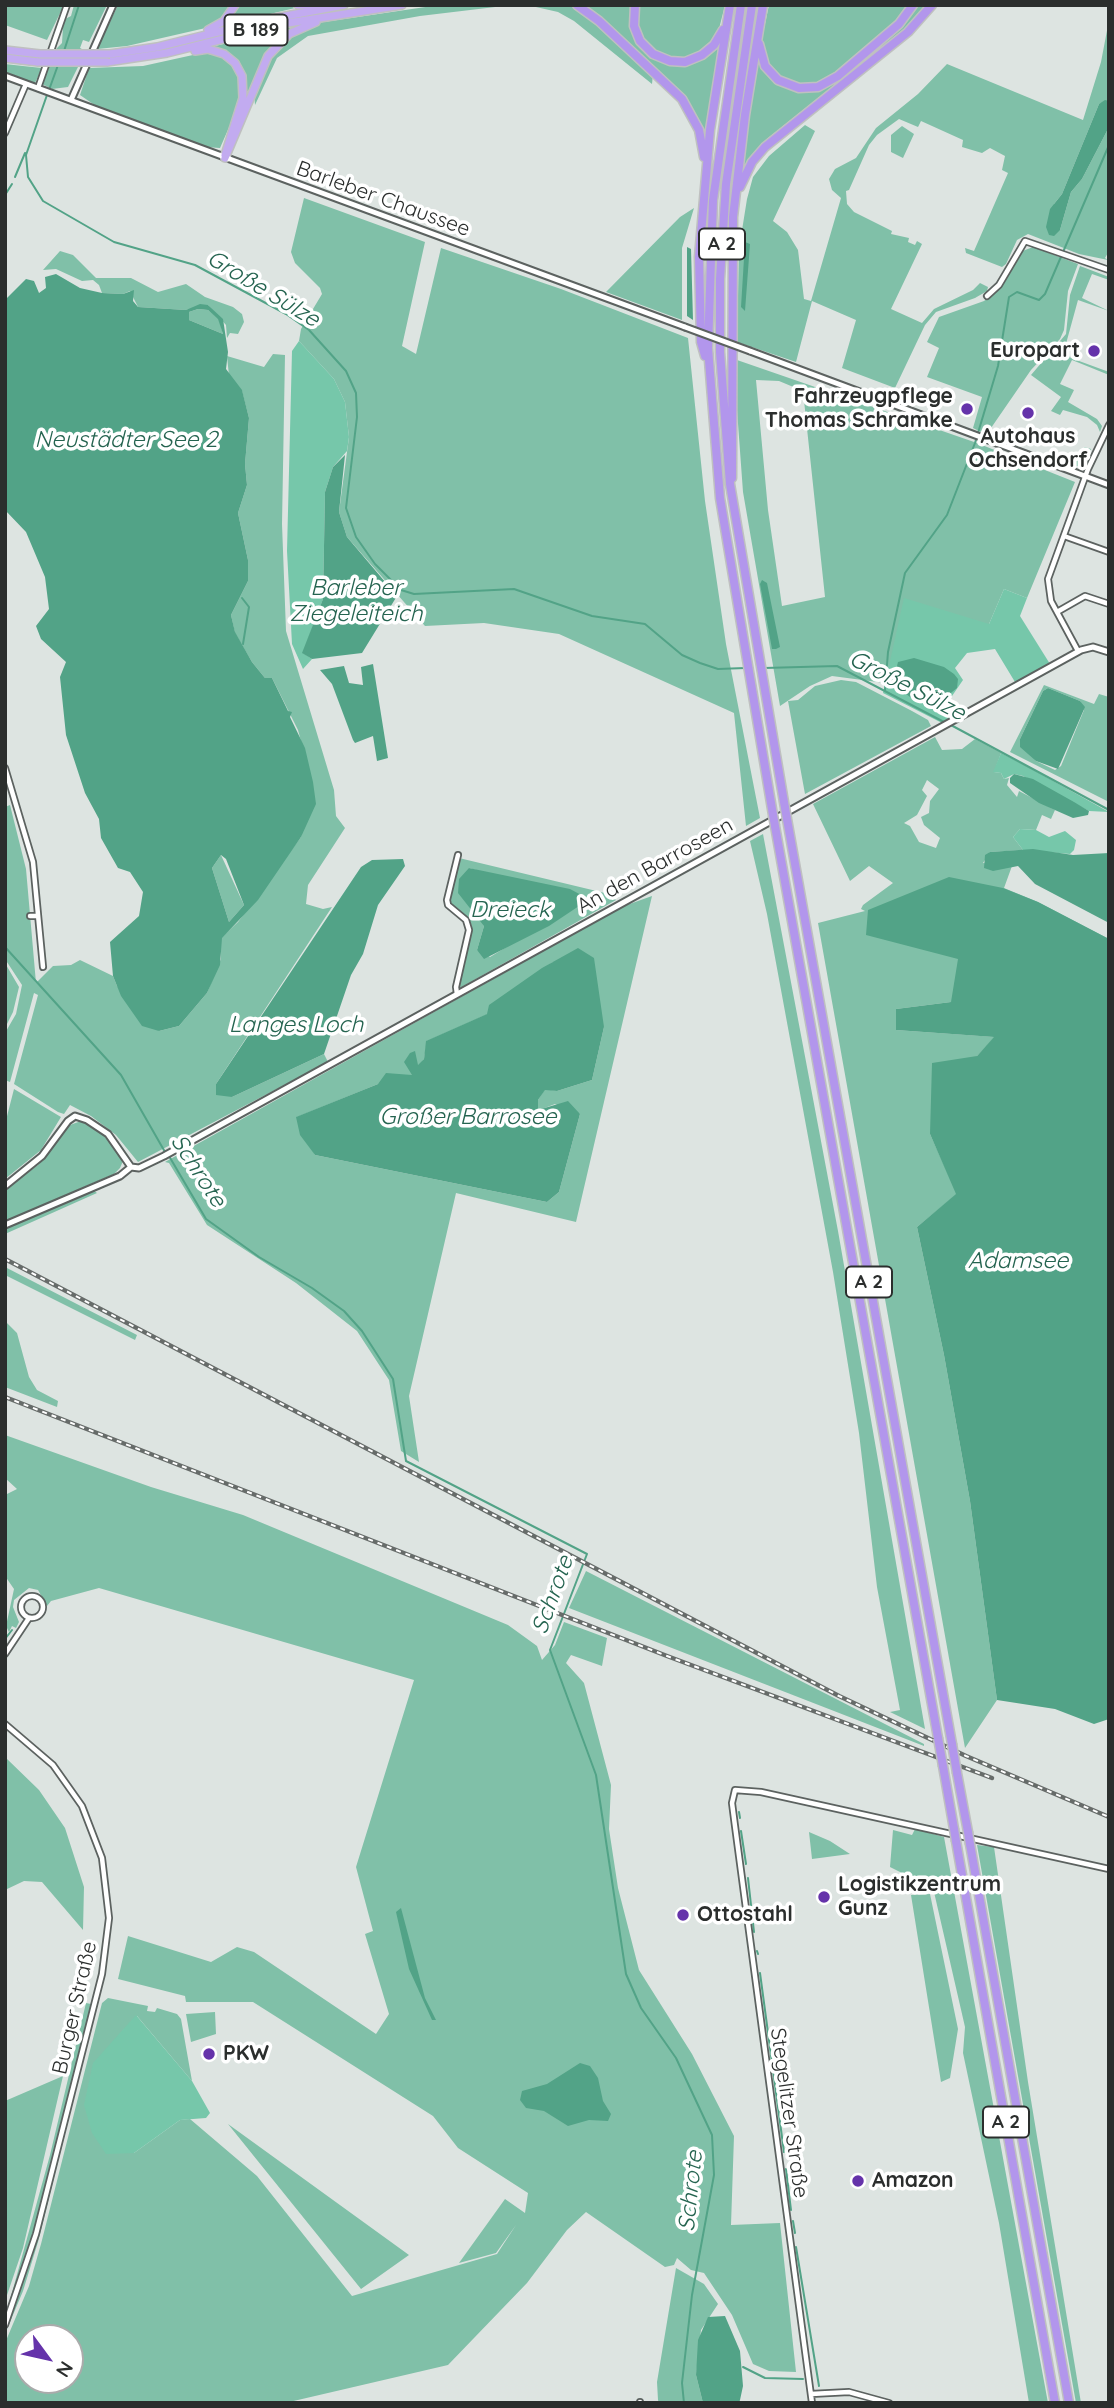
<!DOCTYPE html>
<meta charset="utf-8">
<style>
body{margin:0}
#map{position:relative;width:1114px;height:2408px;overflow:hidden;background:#dde4e1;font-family:Quicksand,sans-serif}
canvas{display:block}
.frame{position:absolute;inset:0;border:7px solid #2b2e2d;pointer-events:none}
.north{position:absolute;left:14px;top:2324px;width:70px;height:70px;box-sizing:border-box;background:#fff;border:2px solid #aaabab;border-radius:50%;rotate:123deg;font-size:19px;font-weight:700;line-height:28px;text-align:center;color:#2b2e2d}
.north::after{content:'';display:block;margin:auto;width:24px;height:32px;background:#6533aa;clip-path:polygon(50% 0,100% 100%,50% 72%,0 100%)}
</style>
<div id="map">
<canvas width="1114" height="2408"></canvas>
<div class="frame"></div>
<div class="north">N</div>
</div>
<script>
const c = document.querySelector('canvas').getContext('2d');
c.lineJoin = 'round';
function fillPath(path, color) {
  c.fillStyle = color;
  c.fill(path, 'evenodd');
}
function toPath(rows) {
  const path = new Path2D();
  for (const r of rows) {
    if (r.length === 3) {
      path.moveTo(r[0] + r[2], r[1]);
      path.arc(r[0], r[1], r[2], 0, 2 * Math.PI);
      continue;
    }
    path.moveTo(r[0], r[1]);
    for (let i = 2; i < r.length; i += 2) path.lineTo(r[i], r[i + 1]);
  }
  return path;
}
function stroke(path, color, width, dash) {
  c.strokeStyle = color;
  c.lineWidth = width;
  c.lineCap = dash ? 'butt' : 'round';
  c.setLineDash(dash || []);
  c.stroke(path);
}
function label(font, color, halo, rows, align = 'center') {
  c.font = font + ' Quicksand,sans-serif';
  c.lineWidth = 7;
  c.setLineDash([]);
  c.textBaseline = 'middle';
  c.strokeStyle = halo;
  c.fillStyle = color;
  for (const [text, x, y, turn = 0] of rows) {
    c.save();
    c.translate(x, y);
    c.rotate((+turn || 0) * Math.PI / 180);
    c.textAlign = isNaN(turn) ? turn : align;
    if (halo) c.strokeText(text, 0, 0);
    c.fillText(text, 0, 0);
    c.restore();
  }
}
fillPath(toPath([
 [5,5,64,5,47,40,5,25],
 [74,5,107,5,89,42,83,40,80,48,86,51,68,87,52,89,42,84,56,49,62,43,63,27,65,19,71,16],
 [118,5,230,5,224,18,210,27,127,46,97,49],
 [237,5,287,5,295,8,224,25],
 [439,5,512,5,420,16,308,36,277,58,255,105,254,92,264,66,281,42,317,23],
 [527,5,573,5,581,9,653,74,652,84,574,21,558,12],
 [583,5,631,5,632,32,648,54,666,64,698,61,720,44,706,155,699,123,683,96],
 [638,5,725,5,717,37,707,49,687,58,675,59,658,53,645,43,637,23],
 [769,5,910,5,899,20,838,73,824,82,804,86,780,78,767,64,761,43],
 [916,5,927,5,900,33,767,139,741,174,758,60,763,70,779,85,798,92,819,90,835,82,890,37,906,21],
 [1109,20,1109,101,1099,104,1062,194,1054,204,1060,230,1071,192,1082,179,1109,127,1109,251,1105,258,1108,260,1079,254,1028,234,1017,240,1006,264,1002,267,966,253,965,248,974,251,1008,173,1002,170,1005,156,990,148,982,153,962,147,963,140,921,121,918,127,899,119,877,135,869,145,849,190,846,191,847,204,854,212,892,231,891,234,909,238,908,242,915,245,917,241,922,244,891,309,922,323,934,309,973,290,980,283,988,287,987,291,975,298,936,312,925,325,895,388,842,368,856,320,812,301,796,362,737,342,739,249,747,199,753,177,769,156,805,125,815,131,773,221,787,232,798,250,804,299,811,301,841,198,832,190,829,179,835,169,856,158,876,128,918,94,947,64,1083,120,1101,62],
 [297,26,270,50,231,145,246,94,245,78,241,67,211,47],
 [202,53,220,56,230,63,239,75,241,88,238,107,220,148,206,147,96,106,80,95,89,68,143,66],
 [5,64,23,66,42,68,35,83,5,72],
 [902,126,914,134,903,158,891,152,891,135],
 [304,198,425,242,402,346,416,354,441,248,561,289,688,338,705,501,726,644,760,818,746,826,734,713,559,634,484,623,425,626,347,537,339,512,349,437,345,402,334,379,299,341,301,329,322,294,320,288,295,263,291,252],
 [694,208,682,248,682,320,606,292,680,217],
 [1033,247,1078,264,1068,291,1064,330,1060,339,1031,370,991,428,983,433,973,428,982,397,927,377,939,348,927,342,939,317,984,301,1001,287,1020,252],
 [60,251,73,255,96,278,131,278,158,292,186,284,205,297,233,307,242,314,244,322,238,334,230,333,227,338,226,325,208,305,186,310,138,307,130,291,123,294,102,293,99,285,93,280,82,281,56,269,43,270],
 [1080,266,1109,277,1109,280,1092,274,1082,298,1109,311,1078,300,1064,351,1071,358,1109,372,1109,375,1072,360,1060,384,1074,390,1068,402,1097,419,1102,426,1100,432,1097,425,1087,417,1063,410,1060,415,1051,411,1061,397,1031,375,1066,334,1070,295],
 [198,309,208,310,219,319,223,334,189,320,189,312],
 [273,354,285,355,282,524,286,631,334,790,336,816,345,828,308,885,306,904,323,909,332,907,216,1084,232,1097,324,1054,328,1062,138,1162,116,1135,91,1116,70,1105,64,1114,58,1112,14,1084,38,995,34,993,10,1082,5,1080,5,1033,16,1014,22,985,5,959,5,807,10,805,26,869,36,983,53,966,71,965,80,960,113,976,117,986,159,1031,179,1026,207,993,221,959,221,938,238,922,301,837,309,771,298,730,272,678,265,678,252,662,235,633,231,615,248,581,248,560,238,513,247,485,245,464,249,418,242,391,229,376,227,356,264,367],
 [737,360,977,443,1075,482,1027,598,1004,589,989,624,888,675,885,683,832,676,810,686,780,706,743,492,737,410],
 [756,380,779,381,803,391,825,597,782,606,768,510],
 [1085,447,1091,449,1079,466,1069,466,1066,461,1048,454,1052,451,1073,458],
 [841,680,856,682,912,711,928,720,931,726,805,794,788,701,798,700,815,686],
 [1044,685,1094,704,1099,694,1109,697,1109,802,1010,752],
 [1048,688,1080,701,1084,710,1061,766,1055,770,1036,761,1020,739,1043,691],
 [935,737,942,750,962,749,975,739,1001,753,994,772,1001,773,1004,779,1009,778,1007,785,1017,797,1019,791,1055,810,1051,819,1042,815,1036,830,1020,829,1013,837,1023,850,990,852,983,863,1012,866,1004,888,1038,902,1109,939,951,1002,896,1009,896,1030,995,1037,977,1056,930,1134,957,1194,917,1227,944,1355,970,1501,997,1700,965,1748,818,923,865,911,861,909,863,905,893,883,869,866,850,881,813,804],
 [927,780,939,789,930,801,929,813,921,817,924,825,940,838,936,848,919,842,910,826,904,823,917,815,927,796,922,790],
 [763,834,838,1231,925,1729,890,1712,900,1710,877,1587,859,1433,833,1272,767,914,750,841],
 [221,855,244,905,229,922,212,868],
 [459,858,609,894,616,900,458,989,472,926,467,917,451,904,449,896],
 [469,868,498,876,518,940,490,957,477,950,484,926],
 [652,896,576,1222,456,1193,409,1396,419,1462,401,1451,389,1380,357,1331,296,1283,207,1225,169,1163,165,1162,624,906],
 [553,962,604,1027,592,1080,557,1091,545,1089,538,1100,537,1111,555,1104,580,1114,559,1192,547,1202,315,1155,297,1117,378,1084,413,1075,424,1059,427,1041,488,1014,518,986],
 [5,963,19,987,13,1012,5,1028],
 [14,1089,61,1117,41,1150,5,1179,5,1124],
 [81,1121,99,1131,114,1146,123,1161,120,1168,114,1174,5,1221,5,1189,38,1165,70,1125],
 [93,1190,97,1193,5,1234,5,1229],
 [5,1267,137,1335,135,1340,5,1275],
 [5,1321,17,1333,29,1377,37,1390,58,1401,57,1407,5,1387],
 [5,1435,151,1487,243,1515,508,1625,537,1646,542,1660,555,1645,564,1622,607,1638,602,1666,571,1655,566,1663,584,1683,611,1785,609,1829,618,1888,639,1970,692,2054,734,2136,731,2225,780,2223,796,2372,769,2371,753,2364,732,2315,704,2273,691,2270,677,2258,674,2265,665,2267,586,2212,567,2230,527,2283,448,2365,285,2403,5,2403,5,2343,29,2286,41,2244,102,2003,108,1998,148,2006,147,2011,155,2012,157,2008,177,2014,181,2019,192,2081,137,2016,118,2036,134,2153,180,2120,190,2119,257,2176,352,2296,497,2254,516,2225,496,2253,459,2263,505,2199,525,2213,528,2193,458,2148,433,2116,253,2002,186,2002,185,1996,118,1979,128,1936,211,1962,237,1947,254,1952,376,2034,389,2014,365,1934,373,1931,356,1867,414,1680,99,1588,51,1601,47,1606,38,1590,29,1588,14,1600,13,1607,19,1622,16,1628,12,1626,9,1632,6,1626,14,1589,5,1576,5,1495,17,1489,5,1478],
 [28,2338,70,2338,70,2380,28,2380],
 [586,1571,924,1744,924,1746,569,1608],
 [5,1757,39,1790,65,1828,84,1887,83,1930,42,1882,24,1881,5,1890],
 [915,1829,944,1837,1048,2403,1029,2403,999,2223,963,2053,965,2027,934,1892,915,1892,908,1876,890,1867,893,1830,912,1835],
 [809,1832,830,1841,850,1854,812,1859],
 [977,1845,994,1847,1028,2082,1081,2403,1076,2403],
 [930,1894,958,2029,950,2078,941,2082,911,1895],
 [86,2003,91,2004,30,2246,5,2318,50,2155],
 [97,2005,38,2242,23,2291,5,2334,35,2248],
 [215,2012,216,2034,191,2042,186,2014],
 [63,2076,23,2248,5,2301,5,2101],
 [228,2124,409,2255,361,2289],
 [676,2268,704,2284,718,2304,701,2330,696,2375,703,2403,659,2403,658,2400,657,2382]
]), '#80c0a8');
fillPath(toPath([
 [299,341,334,379,345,402,349,437,347,451,333,467,325,492,323,599,303,653,312,659,303,669,292,644,287,551,292,351],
 [1004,589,1027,598,1020,616,1050,664,1015,682,995,649,967,653,955,668,963,680,952,696,939,703,951,718,942,723,883,693,904,598,989,624],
 [1001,753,1028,767,1109,812,1089,811,1023,776,1014,774,1004,779,1001,773,993,772],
 [1020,829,1036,830,1049,837,1065,831,1076,840,1074,850,1070,854,1023,850,1013,837],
 [136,2015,192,2081,210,2113,206,2118,180,2120,134,2153,106,2154,92,2133,84,2105,93,2063]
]), '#76c7aa');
fillPath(toPath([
 [1105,100,1109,101,1109,127,1082,179,1071,192,1060,230,1054,236,1049,235,1046,227,1050,209,1062,194,1099,104],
 [745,242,750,244,745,311,741,307],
 [687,247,691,249,693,320,687,316],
 [56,274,80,288,102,293,123,294,134,290,133,301,138,307,186,310,200,304,208,305,223,319,228,352,226,369,242,390,249,418,245,464,247,485,238,513,248,560,248,581,231,615,235,632,252,662,265,678,272,678,288,711,292,712,290,717,305,748,313,782,316,804,301,837,258,900,222,938,220,965,207,993,179,1026,159,1031,142,1026,121,996,113,976,110,942,139,916,143,892,130,872,118,868,101,838,99,819,85,793,66,735,60,677,66,662,41,639,36,626,49,609,45,577,26,532,5,510,5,300,26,279,34,281,39,293,46,288,45,277],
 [198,309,208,310,218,319,223,334,189,320,189,312],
 [221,855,226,859,244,905,229,922,212,868],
 [345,455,339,512,347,537,397,596,362,653,312,659,302,653,323,599,325,492,333,467],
 [762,580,767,583,780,647,776,649,772,649,760,584],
 [914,658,944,667,954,674,958,679,957,688,942,700,925,704,910,697,895,685,895,674,898,662],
 [373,664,388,758,377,761,373,736,355,743,353,740,332,684,320,670,344,666,349,683,363,685,361,667],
 [1048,688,1080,701,1085,707,1058,769,1036,761,1020,747,1020,739,1043,691],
 [1014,774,1033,779,1074,802,1089,811,1088,815,1073,818,1039,803,1010,783,1010,778],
 [1033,849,1073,855,1109,853,1109,923,1035,884,1018,866,993,871,984,868,985,855,990,852],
 [403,859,405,866,378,905,363,954,351,975,324,1054,232,1097,216,1095,216,1084,361,867,372,860],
 [469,868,570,889,585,897,582,904,549,926,484,959,477,950,484,926,458,893,459,879],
 [949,877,1003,888,1038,902,1109,939,1109,1719,1094,1724,1055,1709,997,1700,970,1501,944,1355,917,1227,956,1194,930,1134,932,1063,977,1056,994,1037,896,1030,896,1009,951,1002,958,959,866,935,868,910],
 [578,948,594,958,604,1027,592,1080,557,1091,545,1090,538,1100,538,1110,568,1101,580,1114,559,1192,547,1202,315,1155,300,1135,296,1117,378,1084,386,1073,412,1075,404,1062,410,1053,415,1051,418,1065,424,1059,426,1041,487,1014,489,1005,542,968],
 [401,1908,425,1998,436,2020,432,2020,409,1969,396,1912],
 [580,2063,590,2066,598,2078,603,2101,611,2114,608,2121,589,2120,568,2126,544,2111,526,2108,520,2100,522,2091,547,2084],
 [725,2316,740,2351,743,2386,740,2400,739,2403,703,2403,696,2375,698,2340,708,2317]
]), '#52a387');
stroke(toPath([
 [64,51,79,5],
 [49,90,58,65],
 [47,95,26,155,28,177,43,201,114,242,195,265,286,314,309,330,346,371,356,393,357,417,346,508,356,537,375,564,401,590,414,594,514,589,592,616,645,624,682,655,700,663,718,669,745,668],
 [15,177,25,153],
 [5,195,12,184],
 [242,598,249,607,243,644],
 [764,668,837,666,944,722],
 [885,690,888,652,905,573,947,515,975,443,998,366,1009,297,1017,292,1039,300,1045,294,1109,145],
 [949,724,1109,810],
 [5,947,121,1075,165,1152],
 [169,1156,206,1219,259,1257,312,1288,344,1311,362,1331,393,1379,406,1461,587,1554,550,1650,596,1775,626,1974,641,2008,676,2058,712,2135,714,2175,692,2295,682,2383,684,2403],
 [5,1639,12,1630],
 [739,1812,740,1818],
 [741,1831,746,1864],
 [748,1878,754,1932],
 [757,1951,758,1954],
 [760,1973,784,2152],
 [786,2169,791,2210],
 [793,2221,795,2233],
 [796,2247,819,2386],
 [743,2367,765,2378,803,2379],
 [821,2403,821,2402]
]), '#52a387', 2);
const minor = toPath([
 [38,88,67,5],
 [5,133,26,84],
 [987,296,999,285,1025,241,1109,270],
 [1064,536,1109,552],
 [1057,612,1085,596,1109,604],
 [1078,651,1051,601,1048,579,1088,469,1109,425],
 [5,768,33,862,43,967],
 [30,916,38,916],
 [457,994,456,987,469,930,466,920,448,905,447,900,458,855],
 [32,1607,11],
 [5,1654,29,1618],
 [5,1724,53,1765,82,1806,102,1858,109,1918,102,1974,36,2234,5,2325],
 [811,2394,849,2392,889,2403],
 [640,2403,640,2402],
 [812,2403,735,1826,732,1803,735,1790,761,1792,1109,1869]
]);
const tertiary = toPath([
 [5,76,685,327],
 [71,100,113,5],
 [750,351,1109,485],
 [131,1167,139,1168,164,1156,1081,650,1093,647,1109,652],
 [5,1186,42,1156,68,1121,75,1116,87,1120,108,1134,131,1167],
 [5,1225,120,1176,131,1167]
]);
const trunk = toPath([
 [298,5,316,5],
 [208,30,224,21,235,5],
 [5,50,40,54],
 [195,51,208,49,224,54,235,63,242,76,243,98,225,155],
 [110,54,157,47,275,18,344,5],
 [5,58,38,62],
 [107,62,167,53,288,23,402,5],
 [225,158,268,56,289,34,316,22]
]);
const motorway = toPath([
 [577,5,599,21,682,99,699,130,704,157],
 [635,5,634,26,640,41,653,54,670,61,685,62,702,55,714,45,723,30],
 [741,5,713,200,708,348,720,498,773,815],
 [752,5,726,184,720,279,720,352,730,484,785,808],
 [759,44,765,66,778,80,799,88,818,87,838,76,899,24,913,5],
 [740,187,752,162,765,147,908,32,932,5],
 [705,356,701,342,699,257,710,130,730,5],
 [732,478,733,217,745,115,763,5],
 [787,819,952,1744],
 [775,826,938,1738],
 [943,1766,954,1829],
 [957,1773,968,1832],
 [956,1841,1055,2403],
 [970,1844,1069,2403]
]);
stroke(minor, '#5c6260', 8);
stroke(tertiary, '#5c6260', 9);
stroke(trunk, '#bfc0c0', 10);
stroke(motorway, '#bfc0c0', 11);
stroke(minor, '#fff', 4.5);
stroke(tertiary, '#fff', 5);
stroke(trunk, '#c2abf0', 7);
stroke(motorway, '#b296ec', 8);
const rail = toPath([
 [5,1259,839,1696,966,1756,1109,1817],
 [5,1397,667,1656,992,1778]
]);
stroke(rail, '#676c6a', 4.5);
stroke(rail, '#fff', 2, [5]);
const tertiaryBridge = toPath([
 [685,327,750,351]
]);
const trunkBridge = toPath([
 [40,54,110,54],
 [38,62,107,62]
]);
const motorwayBridge = toPath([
 [785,808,787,819],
 [773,815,775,826],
 [938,1738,943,1766],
 [952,1744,957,1773],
 [954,1829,956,1841],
 [968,1832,970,1844]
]);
stroke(tertiaryBridge, '#5c6260', 9, []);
stroke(trunkBridge, '#bfc0c0', 10, []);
stroke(motorwayBridge, '#bfc0c0', 11, []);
stroke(tertiaryBridge, '#fff', 5);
stroke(trunkBridge, '#c2abf0', 7);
stroke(motorwayBridge, '#b296ec', 8);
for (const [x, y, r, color] of [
 [1094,351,7,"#6533aa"],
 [967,409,7,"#6533aa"],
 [1028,413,7,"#6533aa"],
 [824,1897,7,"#6533aa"],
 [683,1915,7,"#6533aa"],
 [209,2054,7,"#6533aa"],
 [858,2181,7,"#6533aa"]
]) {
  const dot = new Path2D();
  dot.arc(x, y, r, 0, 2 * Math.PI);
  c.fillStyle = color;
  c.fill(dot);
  stroke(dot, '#fff', 2.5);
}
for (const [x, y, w] of [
 [256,30,63],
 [722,244,46],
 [869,1282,46],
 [1006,2122,46]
]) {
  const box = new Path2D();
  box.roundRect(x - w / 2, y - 15.5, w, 31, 5);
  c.fillStyle = '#fff';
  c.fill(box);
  stroke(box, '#2b2e2d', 2);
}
label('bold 19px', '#2b2e2d', null, [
 ["B 189",256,30],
 ["A 2",722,244],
 ["A 2",869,1282],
 ["A 2",1006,2122]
]);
label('21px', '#2b2e2d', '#fff', [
 ["Barleber Chaussee",383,199,20],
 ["An den Barroseen",655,866,-29],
 ["Burger Straße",75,2008,-77],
 ["Stegelitzer Straße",789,2113,82]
]);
label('bold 21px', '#2b2e2d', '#fff', [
 ["Europart",1080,351,"right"],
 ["Fahrzeugpflege",953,397,"right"],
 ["Thomas Schramke",953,421,"right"],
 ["Autohaus",1028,437,"center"],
 ["Ochsendorf",1028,461,"center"],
 ["Logistikzentrum",838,1885],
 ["Gunz",838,1909],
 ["Ottostahl",697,1915],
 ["PKW",223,2054],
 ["Amazon",872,2181]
], 'left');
label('italic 23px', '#256450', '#fff', [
 ["Große Sülze",263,289,31],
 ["Neustädter See 2",126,440],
 ["Barleber",356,588],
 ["Ziegeleiteich",356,614],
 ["Große Sülze",907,686,27],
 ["Dreieck",510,910],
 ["Langes Loch",296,1025],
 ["Großer Barrosee",468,1117],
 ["Schrote",198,1171,57],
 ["Adamsee",1018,1261],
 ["Schrote",553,1595,-70],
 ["Schrote",691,2191,-84]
]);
</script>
